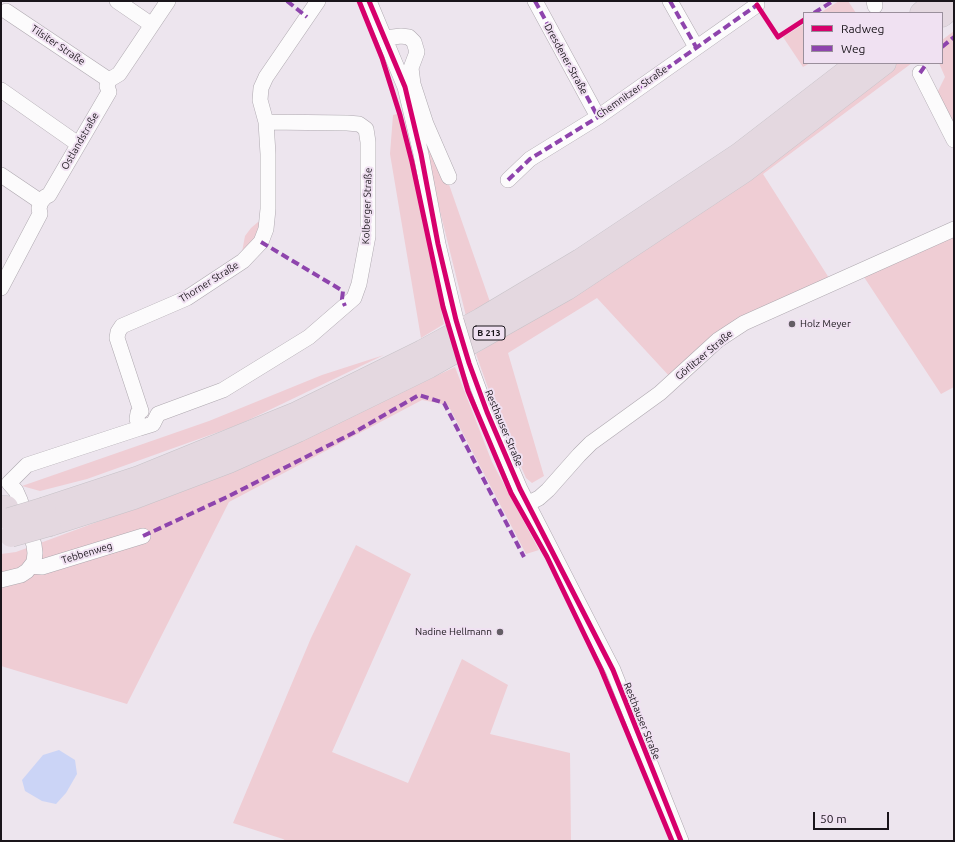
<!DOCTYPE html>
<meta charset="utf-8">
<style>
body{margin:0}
#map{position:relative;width:955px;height:842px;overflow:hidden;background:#ede5ee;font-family:Ubuntu,sans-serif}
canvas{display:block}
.frame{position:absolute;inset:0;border:2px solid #1a151b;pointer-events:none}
.legend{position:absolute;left:803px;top:12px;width:140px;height:52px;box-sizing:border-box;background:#f0e1f2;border:1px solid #9a8f9c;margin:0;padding:5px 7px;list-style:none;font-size:12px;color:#1a151b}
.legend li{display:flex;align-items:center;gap:8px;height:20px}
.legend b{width:20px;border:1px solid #9a8f9c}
.scale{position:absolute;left:813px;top:812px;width:76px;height:18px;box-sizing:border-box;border:2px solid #1a151b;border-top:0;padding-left:5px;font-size:12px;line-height:14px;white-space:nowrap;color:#1a151b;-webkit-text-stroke:3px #f0e1f2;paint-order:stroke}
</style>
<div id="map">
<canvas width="955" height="842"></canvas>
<div class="frame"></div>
<ul class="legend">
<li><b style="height:5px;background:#d6006c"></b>Radweg</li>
<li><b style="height:5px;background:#8e44ad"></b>Weg</li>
</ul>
<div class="scale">50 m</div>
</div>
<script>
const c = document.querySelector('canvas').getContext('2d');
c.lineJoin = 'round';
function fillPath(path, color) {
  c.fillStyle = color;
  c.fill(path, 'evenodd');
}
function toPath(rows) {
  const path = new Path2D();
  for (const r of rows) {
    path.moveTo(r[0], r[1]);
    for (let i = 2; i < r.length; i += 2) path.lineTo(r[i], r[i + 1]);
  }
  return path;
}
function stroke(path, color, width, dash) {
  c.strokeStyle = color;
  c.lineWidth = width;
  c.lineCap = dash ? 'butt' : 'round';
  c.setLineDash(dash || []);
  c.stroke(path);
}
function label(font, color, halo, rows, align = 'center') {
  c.font = font + ' Ubuntu,sans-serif';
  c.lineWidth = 4;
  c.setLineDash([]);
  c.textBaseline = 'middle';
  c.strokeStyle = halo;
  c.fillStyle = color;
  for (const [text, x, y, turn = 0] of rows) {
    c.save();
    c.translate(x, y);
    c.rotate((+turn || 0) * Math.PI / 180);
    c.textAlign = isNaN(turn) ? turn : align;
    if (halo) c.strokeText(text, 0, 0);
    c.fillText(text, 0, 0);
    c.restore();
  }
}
fillPath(toPath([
 [839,1,848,1,856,13,820,13],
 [804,24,804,63,810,63,803,67,783,37],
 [954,31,954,130,936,95,945,77,939,63,942,63,942,40],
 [896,63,912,63,763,174,829,278,671,378,597,298,508,353,544,476,532,483,526,478,493,402,476,354,570,294,746,175],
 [422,107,490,302,466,316,425,151],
 [401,113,444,324,421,338,390,154,393,115],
 [258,222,260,223,255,238,242,252,245,236,251,228],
 [954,234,954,387,941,394,862,274],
 [384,355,238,425,87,479,40,491,22,486,209,421,322,375],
 [455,367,492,462,539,550,526,554,448,405,422,400,229,502,127,704,1,666,1,554,16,552,232,472],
 [356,545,411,574,332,752,408,783,462,659,508,685,490,734,570,753,571,841,286,841,283,839,233,823,311,638]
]), '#efcdd4');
fillPath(toPath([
 [59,750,75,760,77,774,66,793,56,804,42,801,25,791,22,780,43,755]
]), '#cbd4f6');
const minor = toPath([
 [117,1,152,25],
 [369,1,405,87,421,154,438,244,456,320],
 [535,1,598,117],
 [670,1,696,47],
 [874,1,875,6],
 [6,11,109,80],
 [385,38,401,36,409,37,414,42,417,52,411,68,413,84,426,124,449,177],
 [920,73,954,140],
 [1,90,78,144],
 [1,175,41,202],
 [508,180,530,159,598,117,757,5],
 [1,288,40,214,39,208,41,202,45,197,49,195,109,92,107,86,109,80,119,74,168,1],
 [469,363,487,412,520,489,613,670,681,841],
 [140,428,153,424,158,414,223,390,309,337,354,298,359,284,368,236,368,142,366,129,359,124,347,123,266,122],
 [9,483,27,465,140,428,137,419,138,413,141,411,117,338,118,332,122,326,187,298,243,261,261,242,266,229,268,209,268,154,266,122,260,100,261,88,266,77,318,1],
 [527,504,539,498,548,490,579,455,591,443,660,393,718,340,744,323,954,229],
 [31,566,42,567,143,536],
 [1,580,21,575,27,571,34,562,35,553,34,545,20,500,16,491,9,483]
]);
const highway = toPath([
 [921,13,935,1],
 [942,16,954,6],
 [1,507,7,507],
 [45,508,139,477,294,414,422,351,481,319,580,260,739,154,857,63],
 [50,525,134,498,229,462,298,431,429,367,567,289,745,171,885,63]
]);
stroke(minor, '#aea8af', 16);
stroke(highway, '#c6c2c7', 23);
stroke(minor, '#fcfbfc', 15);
stroke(highway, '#e4d8e0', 22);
const minorBridge = toPath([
 [456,320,469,363]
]);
const highwayBridge = toPath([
 [9,519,45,508],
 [11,536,50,525]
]);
stroke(minorBridge, '#aea8af', 16, []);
stroke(highwayBridge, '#c6c2c7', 23, []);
stroke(minorBridge, '#fcfbfc', 15);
stroke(highwayBridge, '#e4d8e0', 22);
stroke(toPath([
 [287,1,307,17],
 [535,1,598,117],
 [670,1,696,47],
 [814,13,833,1],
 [942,47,954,37],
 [920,73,927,63],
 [508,180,530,159,598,117,757,5,759,7],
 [261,242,343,291,342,299,345,306],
 [143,536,227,497,353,433,419,395,444,403,524,557]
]), '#8e44ad', 4, [8, 4]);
stroke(toPath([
 [359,1,382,58,400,115,412,162,443,307,468,391,511,493,547,557,601,669,672,841],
 [369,1,405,87,421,154,438,244,456,320,469,363,487,412,520,489,613,670,681,841],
 [757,5,778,37,804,20]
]), '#d6006c', 5);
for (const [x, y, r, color] of [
 [792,324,4,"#645e65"],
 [500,632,4,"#645e65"]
]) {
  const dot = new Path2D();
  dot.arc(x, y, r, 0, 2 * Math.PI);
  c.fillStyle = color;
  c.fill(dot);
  stroke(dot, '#f0e1f2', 1.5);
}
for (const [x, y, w] of [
 [489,333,32]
]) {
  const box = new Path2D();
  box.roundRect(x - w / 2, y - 7, w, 14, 3);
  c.fillStyle = '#f0e1f2';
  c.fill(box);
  stroke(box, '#1a151b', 1);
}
label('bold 9px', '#1a151b', null, [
 ["B 213",489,333]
]);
label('10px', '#1a151b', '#f0e1f2', [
 ["Tilsiter Straße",58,45,34],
 ["Dresdener Straße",566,59,61],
 ["Chemnitzer Straße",632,92,-35],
 ["Ostlandstraße",80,141,-60],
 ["Kolberger Straße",367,206,-88],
 ["Thorner Straße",209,282,-32],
 ["Görlitzer Straße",704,355,-40],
 ["Resthauser Straße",504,428,67],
 ["Tebbenweg",87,553,-17],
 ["Resthauser Straße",642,721,68]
]);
label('10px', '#1a151b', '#f0e1f2', [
 ["Holz Meyer",800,324],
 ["Nadine Hellmann",492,632,"right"]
], 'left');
</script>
